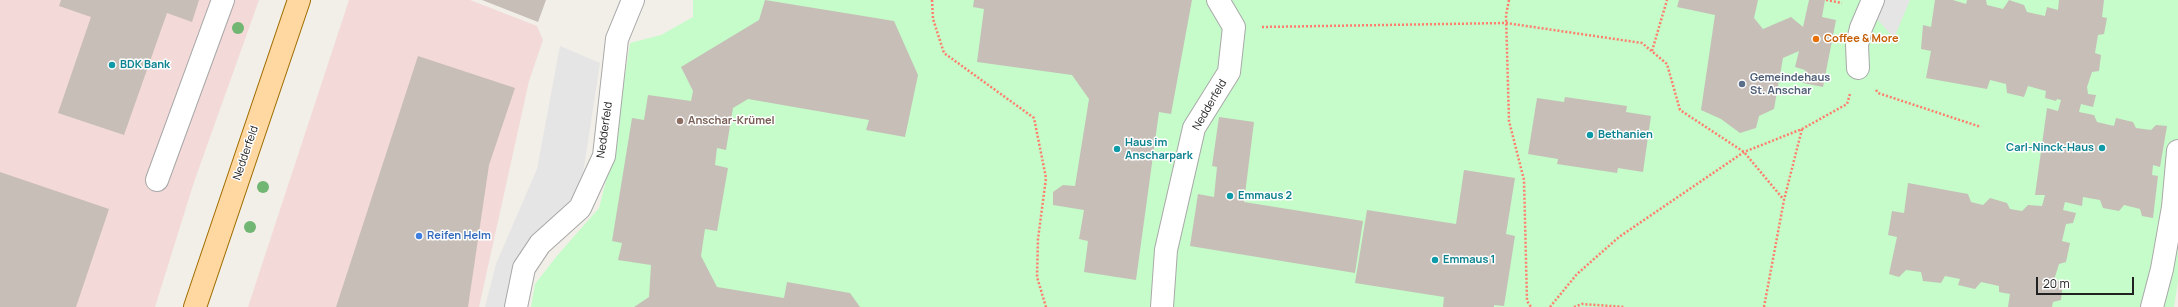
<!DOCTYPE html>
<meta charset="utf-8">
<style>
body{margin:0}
#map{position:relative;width:2178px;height:307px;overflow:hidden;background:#f2efe8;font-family:Manrope,sans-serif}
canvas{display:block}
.scale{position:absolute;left:2036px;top:277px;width:98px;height:18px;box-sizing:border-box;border:2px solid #212121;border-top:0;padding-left:5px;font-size:12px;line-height:14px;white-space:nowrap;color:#212121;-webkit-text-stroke:3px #fff;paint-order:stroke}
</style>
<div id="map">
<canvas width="2178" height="307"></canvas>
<div class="scale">20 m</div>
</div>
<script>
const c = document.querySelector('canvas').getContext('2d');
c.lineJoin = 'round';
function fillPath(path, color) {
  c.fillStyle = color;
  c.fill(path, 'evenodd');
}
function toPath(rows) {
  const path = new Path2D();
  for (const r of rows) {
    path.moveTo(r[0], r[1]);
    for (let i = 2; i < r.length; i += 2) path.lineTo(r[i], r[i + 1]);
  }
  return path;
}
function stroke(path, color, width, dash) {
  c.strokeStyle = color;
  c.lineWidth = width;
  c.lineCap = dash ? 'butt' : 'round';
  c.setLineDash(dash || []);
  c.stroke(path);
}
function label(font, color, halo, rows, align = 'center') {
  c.font = font + ' Manrope,sans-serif';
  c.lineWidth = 3;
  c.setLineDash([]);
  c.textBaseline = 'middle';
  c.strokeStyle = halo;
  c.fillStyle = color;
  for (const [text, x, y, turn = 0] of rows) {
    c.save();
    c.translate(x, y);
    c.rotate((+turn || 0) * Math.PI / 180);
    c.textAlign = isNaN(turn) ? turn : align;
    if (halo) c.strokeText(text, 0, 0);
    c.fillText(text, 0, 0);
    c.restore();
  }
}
fillPath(toPath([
 [0,0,259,0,194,182,155,307,0,307],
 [349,0,470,0,537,26,543,40,529,81,479,307,248,307]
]), '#f3d9d7');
fillPath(toPath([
 [693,0,2178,0,2178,281,2174,307,531,307,535,284,556,257,599,208,612,158,630,43,661,35,693,17]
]), '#c5fcca');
fillPath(toPath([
 [1881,0,1910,0,1894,38,1875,17],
 [560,46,600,63,581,187,514,269,504,307,485,307,496,264,537,169]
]), '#e5e5e5');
fillPath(toPath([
 [61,0,199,0,192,22,167,13,124,135,58,113,91,17,59,6],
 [482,0,546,0,538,22],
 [765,0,894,21,918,75,905,137,866,130,869,120,748,99,733,108,726,150,717,148,715,165,728,168,717,231,705,229,701,256,717,287,784,298,787,282,850,293,860,307,634,307,649,297,651,265,618,260,622,243,612,241,632,118,644,120,648,95,691,101,693,91,681,67,759,20],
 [974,0,1192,0,1171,114,1159,112,1136,280,1084,272,1088,241,1079,239,1084,210,1053,205,1053,192,1063,185,1075,186,1089,99,1072,75,977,62,984,9,973,7],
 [1679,0,1758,0,1754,18,1763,29,1791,17,1803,27,1809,0,1825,0,1822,17,1836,20,1823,87,1803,83,1805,70,1795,67,1799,51,1783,58,1774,109,1759,116,1756,128,1740,133,1721,119,1701,110,1715,15,1677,7],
 [1935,0,1953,0,1966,4,1967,0,1986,0,1987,5,2003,9,2009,0,2024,5,2027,12,2045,16,2047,7,2058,10,2059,0,2104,0,2102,17,2107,18,2104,34,2098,35,2095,53,2101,55,2099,71,2092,72,2087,87,2088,94,2096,95,2093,107,2081,104,2079,112,2094,115,2097,122,2114,126,2116,118,2133,122,2136,128,2151,130,2156,125,2167,126,2160,167,2153,165,2152,175,2158,176,2153,218,2142,216,2140,209,2124,205,2119,211,2103,208,2100,200,2083,197,2082,206,2065,202,2063,210,2076,213,2073,223,2066,224,2062,241,2070,243,2066,262,2059,264,2054,280,2063,282,2061,300,2053,302,2052,307,2008,307,2010,294,1999,292,1999,286,1981,282,1975,289,1958,285,1960,279,1945,276,1941,283,1923,281,1921,272,1906,270,1899,277,1889,274,1897,237,1888,235,1892,211,1904,213,1908,183,1968,194,1971,202,1983,205,1990,198,2007,203,2010,209,2022,211,2028,205,2042,206,2045,195,2035,195,2047,108,2058,111,2061,100,2057,99,2056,101,2045,98,2046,91,2028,86,2024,97,2007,93,2006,84,1990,80,1987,89,1926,78,1931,51,1921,49,1923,25,1931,27],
 [418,56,515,88,489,165,468,307,336,307],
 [1565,97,1627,106,1626,112,1651,116,1643,172,1618,168,1617,173,1557,164,1558,159,1528,154,1537,98,1564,102],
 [1219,117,1254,122,1244,202,1363,221,1355,273,1190,246,1198,194,1214,197,1217,167,1212,166],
 [1464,170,1515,178,1506,234,1515,236,1504,306,1494,305,1494,307,1443,307,1444,297,1355,283,1367,210,1456,224],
 [0,172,109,209,76,307,0,307]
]), '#c7beb7');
const minor = toPath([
 [1858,68,1857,45,1861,28,1873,0],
 [157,180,223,0],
 [516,307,524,268,540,244,580,208,604,156,617,39,633,0],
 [1162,307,1166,250,1194,128,1229,72,1234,27,1218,0],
 [2152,307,2162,269,2173,207,2178,151]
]);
const major = toPath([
 [195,307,299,0]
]);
stroke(minor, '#a8a8a8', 24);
stroke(major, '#9f6d00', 24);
stroke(toPath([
 [932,0,933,19,944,53,1034,118,1046,178,1038,239,1037,277,1046,307],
 [1509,0,1506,15,1509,121,1524,180,1527,301,1531,307],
 [1826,0,1842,3],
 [1262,27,1506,23,1642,43,1667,64,1680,110,1744,152,1784,200],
 [1652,51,1667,0],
 [1876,90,1878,93,1981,127],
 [1550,307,1577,274,1619,237,1744,152,1802,129,1847,104,1850,94],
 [1574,307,1582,304,1625,307],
 [1764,307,1784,200,1802,129]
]), '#ff7d6c', 2.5, [2, 2]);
stroke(minor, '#fff', 22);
stroke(major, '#ffd7a0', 22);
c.fillStyle = '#71b673';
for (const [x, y] of [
 [238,28],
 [263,187],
 [250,227]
]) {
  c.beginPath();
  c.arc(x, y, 6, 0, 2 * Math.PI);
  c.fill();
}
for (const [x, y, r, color] of [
 [1816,39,4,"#e8710a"],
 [112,65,4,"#0f9aa8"],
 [1742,84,4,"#5c6f8a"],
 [680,121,4,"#8d6e63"],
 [1590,135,4,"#0f9aa8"],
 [2102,148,4,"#0f9aa8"],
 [1117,149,4,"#0f9aa8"],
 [1230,196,4,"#0f9aa8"],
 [419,236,4,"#3f7fe0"],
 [1435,260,4,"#0f9aa8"]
]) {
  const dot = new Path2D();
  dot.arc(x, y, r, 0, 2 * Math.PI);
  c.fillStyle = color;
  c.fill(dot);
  stroke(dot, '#fff', 1.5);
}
label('bold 11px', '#c56008', '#fff', [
 ["Coffee & More",1824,39]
], 'left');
label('bold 11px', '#0d838f', '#fff', [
 ["BDK Bank",120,65],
 ["Bethanien",1598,135],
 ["Haus im",1125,143],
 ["Anscharpark",1125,156],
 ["Carl-Ninck-Haus",2094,148,"right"],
 ["Emmaus 2",1238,196],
 ["Emmaus 1",1443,260]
], 'left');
label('bold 11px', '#4e5e75', '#fff', [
 ["Gemeindehaus",1750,78],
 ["St. Anschar",1750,91]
], 'left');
label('11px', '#212121', '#fff', [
 ["Nedderfeld",1210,105,-60],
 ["Nedderfeld",605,130,-82],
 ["Nedderfeld",246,153,-71]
]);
label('bold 11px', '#785e54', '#fff', [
 ["Anschar-Krümel",688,121]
], 'left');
label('bold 11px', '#366cbe', '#fff', [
 ["Reifen Helm",427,236]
], 'left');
</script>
